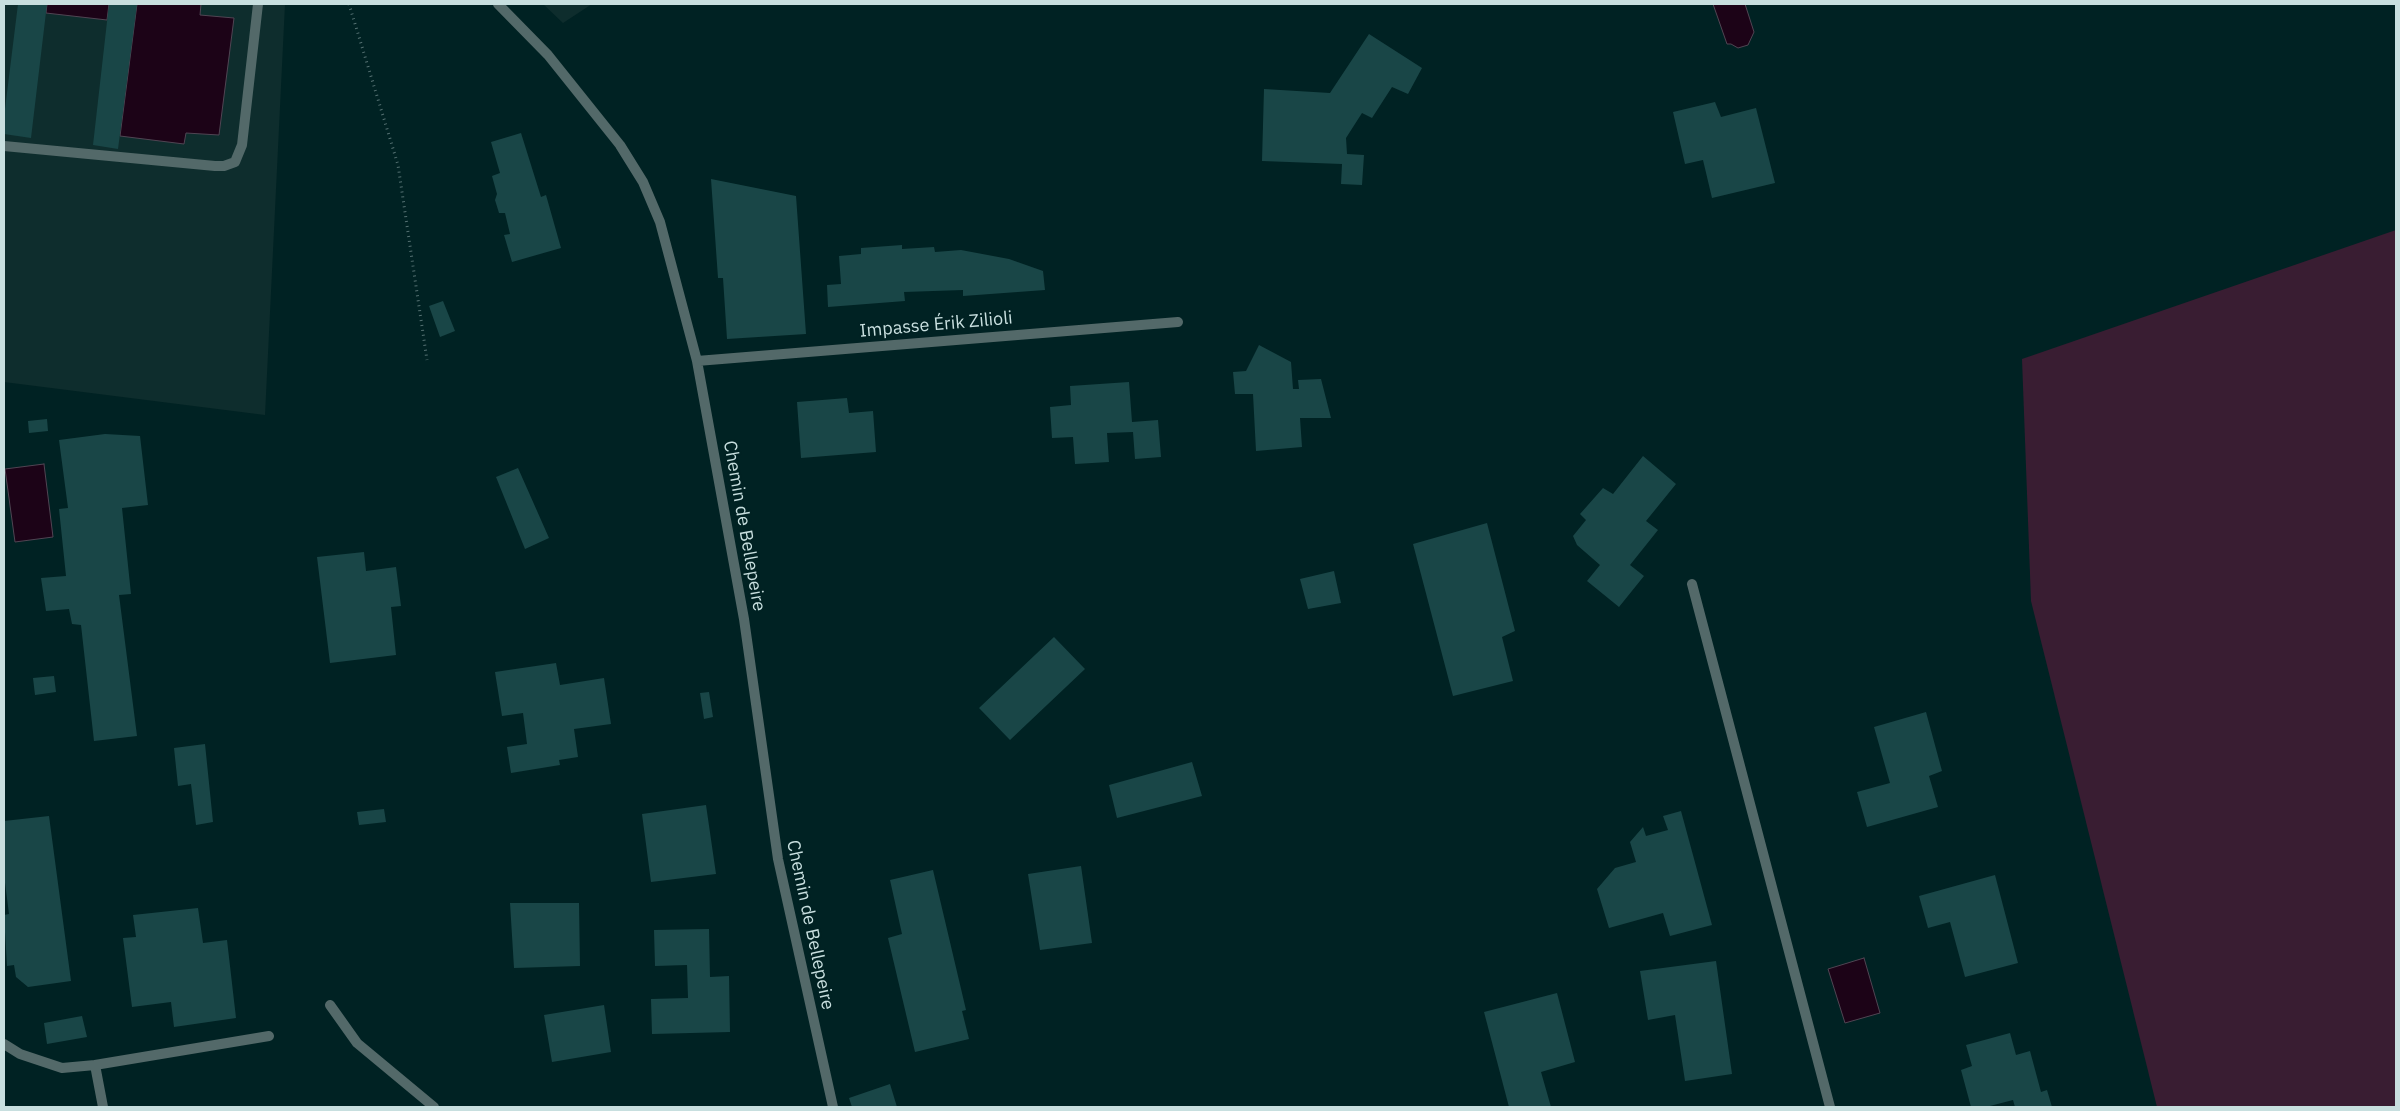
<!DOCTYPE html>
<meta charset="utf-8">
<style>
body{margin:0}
#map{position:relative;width:2400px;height:1111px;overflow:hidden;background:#002223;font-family:"IBM Plex Sans",sans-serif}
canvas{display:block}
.frame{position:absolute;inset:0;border:5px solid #c8dfdf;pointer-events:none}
</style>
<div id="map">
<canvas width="2400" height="1111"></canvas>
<div class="frame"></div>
</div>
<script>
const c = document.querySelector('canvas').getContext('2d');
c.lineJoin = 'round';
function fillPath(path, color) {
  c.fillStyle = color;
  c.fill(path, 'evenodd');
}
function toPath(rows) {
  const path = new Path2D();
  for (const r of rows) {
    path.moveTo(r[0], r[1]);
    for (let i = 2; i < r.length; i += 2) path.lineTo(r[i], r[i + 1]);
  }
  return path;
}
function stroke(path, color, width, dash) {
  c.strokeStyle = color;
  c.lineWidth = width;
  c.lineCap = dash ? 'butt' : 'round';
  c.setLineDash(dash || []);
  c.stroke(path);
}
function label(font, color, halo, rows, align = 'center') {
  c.font = font + ' "IBM Plex Sans",sans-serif';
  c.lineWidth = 4;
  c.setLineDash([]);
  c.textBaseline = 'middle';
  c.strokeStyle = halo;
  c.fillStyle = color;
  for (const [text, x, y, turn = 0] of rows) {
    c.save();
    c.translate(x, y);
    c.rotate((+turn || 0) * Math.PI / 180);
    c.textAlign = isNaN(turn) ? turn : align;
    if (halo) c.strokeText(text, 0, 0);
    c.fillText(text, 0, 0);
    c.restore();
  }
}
fillPath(toPath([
 [4,4,285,4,265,415,4,382],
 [543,4,592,4,563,23]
]), '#0e2d2d');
fillPath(toPath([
 [2396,230,2396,1107,2157,1107,2031,601,2022,359]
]), '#391d32');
const water = toPath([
 [47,4,109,4,107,20,46,13,47,4],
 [137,4,201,4,200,15,234,18,219,135,186,133,184,144,120,136,137,4],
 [1713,4,1745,4,1754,32,1748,45,1738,48,1731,44,1727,44,1713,4],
 [44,464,53,537,15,542,5,469,44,464],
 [1864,958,1880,1013,1845,1023,1828,969,1864,958]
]);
fillPath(water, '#1c0317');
stroke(water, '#504553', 1);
fillPath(toPath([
 [18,4,47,4,31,138,4,134,4,117],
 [109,4,137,4,118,149,93,145],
 [1369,34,1422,68,1408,94,1392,87,1372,118,1362,113,1346,138,1347,154,1364,155,1362,185,1341,184,1342,164,1262,161,1264,89,1330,93],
 [1715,102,1721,117,1756,108,1775,183,1712,198,1703,160,1685,164,1673,112],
 [521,133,541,197,546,195,561,248,512,262,504,235,510,234,505,213,499,213,495,200,497,194,492,176,500,173,491,142],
 [711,179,796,196,806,334,727,339,723,278,718,278],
 [902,245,902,249,934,247,935,252,961,250,1009,259,1043,271,1045,290,963,296,963,290,904,292,905,301,828,307,827,285,841,284,839,256,861,254,861,248],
 [443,301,455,331,440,337,429,306],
 [1259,345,1291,362,1293,389,1299,389,1298,380,1321,379,1331,418,1300,418,1302,447,1256,451,1253,394,1235,394,1233,372,1246,371],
 [1129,382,1132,422,1158,420,1161,457,1135,459,1133,432,1107,433,1109,462,1075,464,1073,437,1052,438,1050,407,1071,405,1070,386],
 [847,398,849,413,873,411,876,452,801,458,797,402],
 [47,419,48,431,29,433,28,421],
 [105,434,140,436,148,505,122,508,131,594,119,595,137,736,94,741,81,625,72,624,69,609,46,611,41,578,66,576,59,509,68,508,59,440],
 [1643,456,1676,484,1646,521,1658,530,1630,565,1644,576,1619,607,1587,581,1600,565,1577,545,1573,536,1586,520,1580,514,1603,488,1613,494],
 [518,468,549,538,525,549,496,477],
 [1487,523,1515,631,1502,637,1513,681,1453,696,1413,544],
 [364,552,366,571,396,567,401,606,391,607,396,655,330,663,317,557],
 [1334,571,1341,603,1308,609,1300,579],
 [1054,637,1085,669,1010,740,979,708],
 [556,663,560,685,604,678,611,724,574,729,578,757,559,760,560,765,511,773,507,747,527,744,523,713,502,716,495,672],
 [54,676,56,692,35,695,33,678],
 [709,692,713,717,704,719,700,693],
 [1926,712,1942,771,1929,776,1938,807,1867,827,1857,792,1890,783,1874,727],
 [205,744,213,822,196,825,191,784,178,786,174,748],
 [1192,762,1202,796,1117,818,1109,785],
 [706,805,716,874,651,882,642,814],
 [384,809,386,822,359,825,357,812],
 [1681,811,1712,925,1670,936,1663,913,1609,928,1597,889,1615,868,1636,862,1630,842,1643,827,1646,836,1668,830,1663,816],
 [49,816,71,981,28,987,16,977,14,965,7,966,4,915,9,914,4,875,4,821],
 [1081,866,1092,943,1040,950,1028,874],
 [933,870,966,1010,962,1011,969,1039,915,1052,888,938,902,934,890,880],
 [1995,875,2018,963,1965,977,1950,922,1928,928,1919,896],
 [510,903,579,903,580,966,514,968],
 [198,908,203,943,227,940,236,1018,174,1027,171,1002,132,1007,123,938,136,937,133,915],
 [709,929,710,977,729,976,730,1032,652,1034,651,999,688,998,687,965,655,966,654,930],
 [1716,961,1732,1074,1685,1081,1675,1015,1648,1020,1640,971],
 [1557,993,1575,1062,1541,1072,1551,1107,1509,1107,1484,1012],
 [604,1005,611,1052,552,1062,544,1015],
 [82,1016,87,1037,47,1044,44,1023],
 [2010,1033,2016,1055,2030,1051,2041,1092,2047,1090,2052,1107,2015,1107,2013,1100,1986,1107,1971,1107,1961,1070,1972,1066,1966,1045],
 [890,1084,897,1107,852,1107,849,1098]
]), '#194647');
stroke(toPath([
 [349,4,398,165,427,360]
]), '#547172', 3, [1, 4]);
stroke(toPath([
 [4,146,215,166,224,166,235,162,242,145,258,4]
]), '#536969', 10);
stroke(toPath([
 [498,4,548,55,620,145,643,182,660,222,697,361,744,619,778,859,833,1107],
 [697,361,1178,322],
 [1692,584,1830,1107],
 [330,1005,357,1043,434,1107],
 [4,1044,20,1054,62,1068,95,1065,269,1036],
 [95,1065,103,1107]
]), '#536969', 10);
label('18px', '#c8dfdf', '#002223', [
 ["Impasse Érik Zilioli",936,325,-5],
 ["Chemin de Bellepeire",744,526,80],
 ["Chemin de Bellepeire",810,925,78]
]);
</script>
